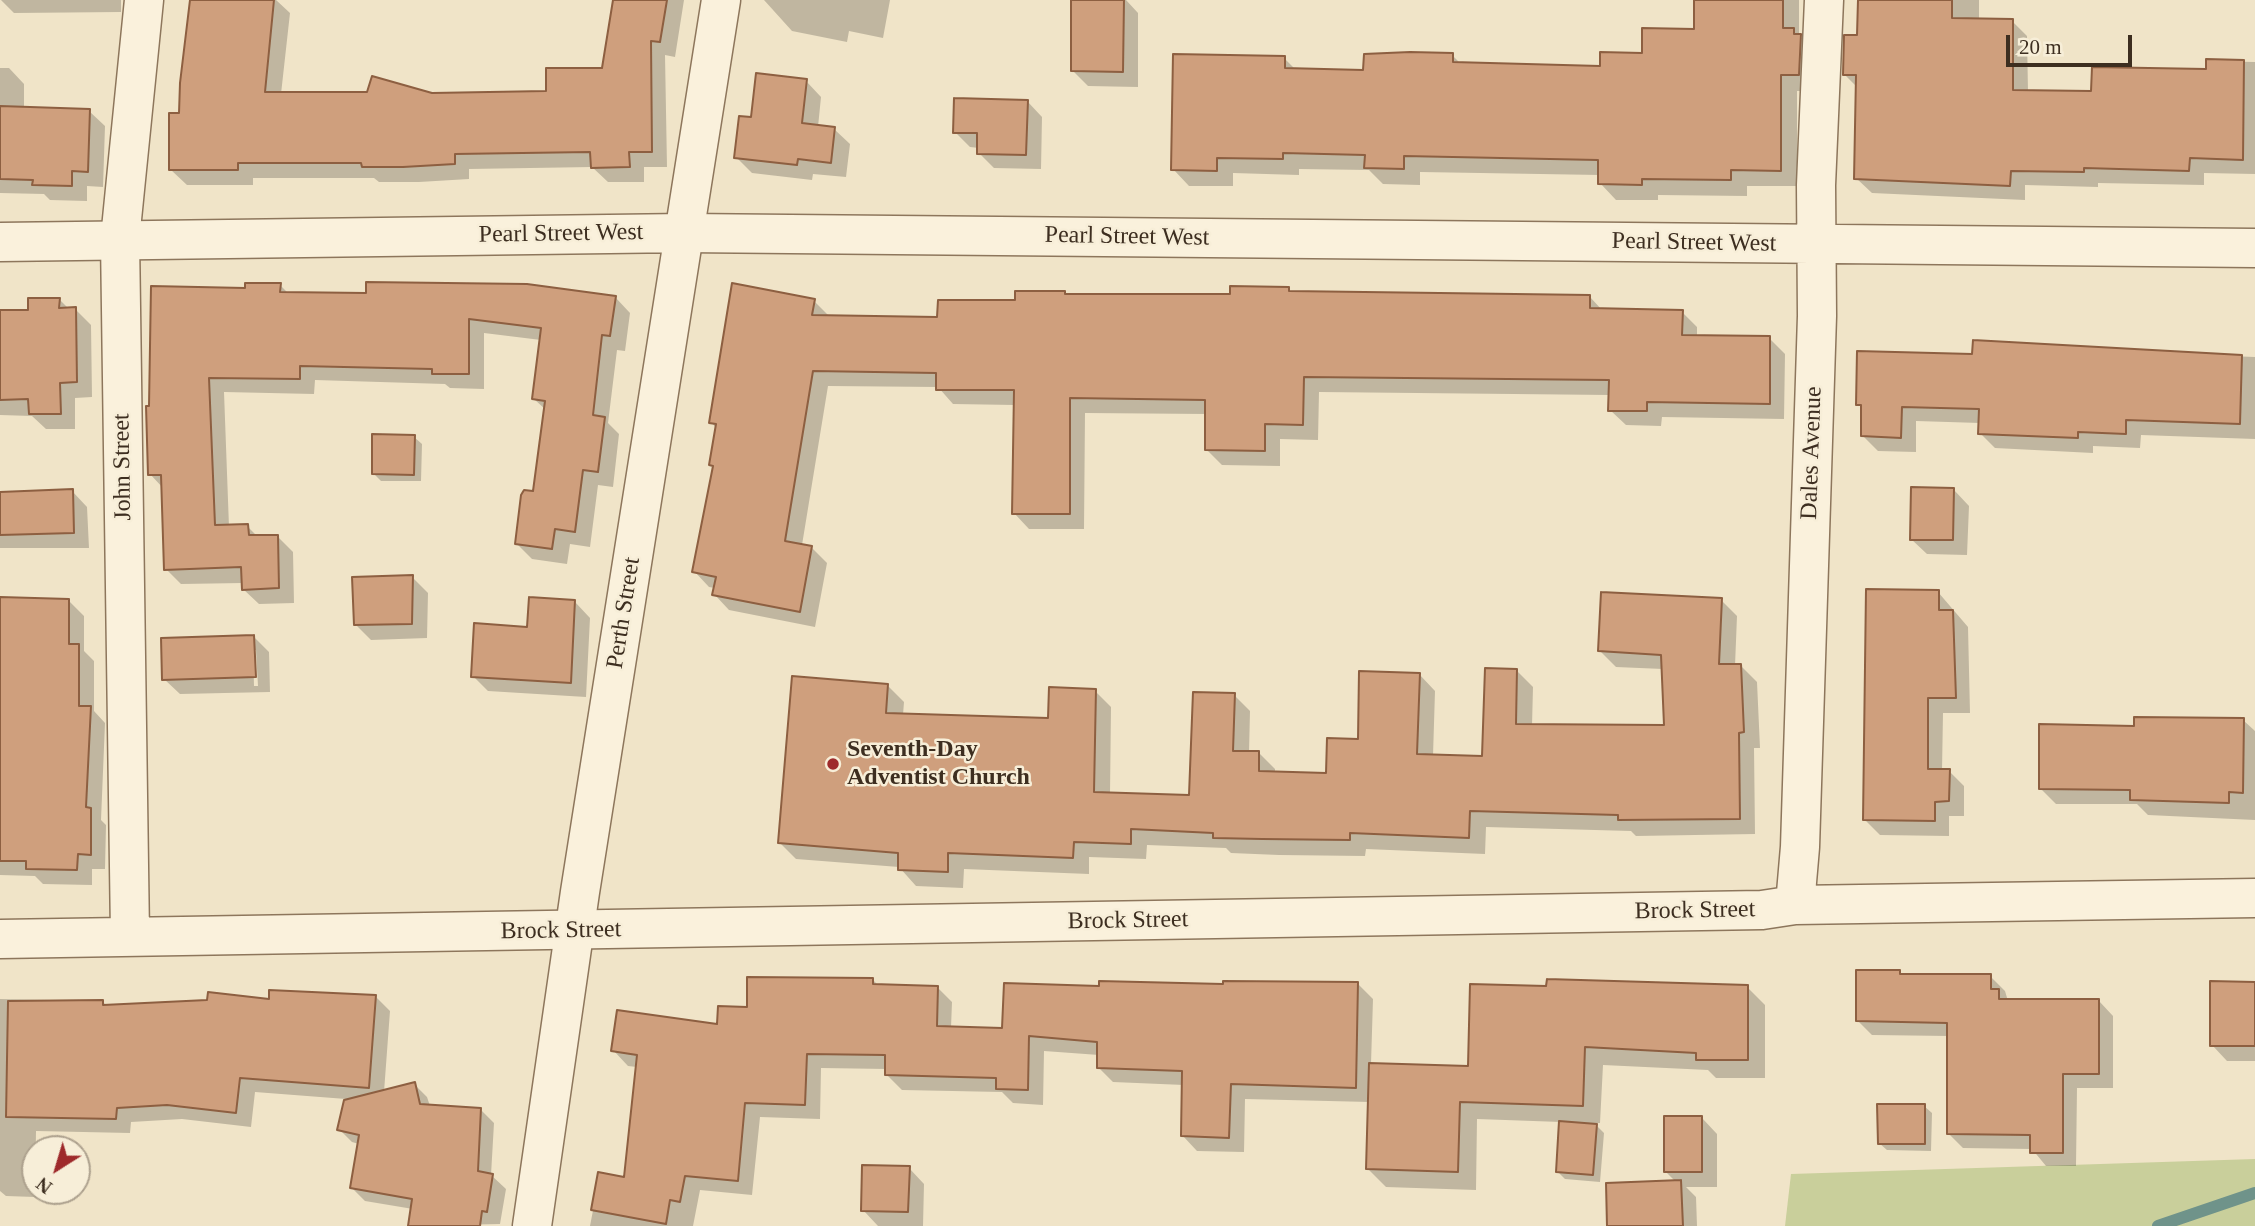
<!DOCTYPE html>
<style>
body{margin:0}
#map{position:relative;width:2255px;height:1226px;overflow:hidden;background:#f0e4c8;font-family:"Times New Roman",serif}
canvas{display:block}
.north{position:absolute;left:21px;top:1135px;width:70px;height:70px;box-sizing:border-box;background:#f7eed8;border:2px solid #ada18e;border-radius:50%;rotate:217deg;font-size:19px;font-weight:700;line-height:28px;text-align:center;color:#3d2e20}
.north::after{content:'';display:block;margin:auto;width:24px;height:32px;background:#9e2a2b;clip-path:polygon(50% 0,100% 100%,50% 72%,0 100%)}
.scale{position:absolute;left:2006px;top:35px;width:126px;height:32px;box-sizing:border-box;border:4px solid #3d2e20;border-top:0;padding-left:9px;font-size:21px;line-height:24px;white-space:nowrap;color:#3d2e20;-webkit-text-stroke:5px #f7eed8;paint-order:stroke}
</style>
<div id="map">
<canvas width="2255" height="1226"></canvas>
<div class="north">N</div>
<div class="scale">20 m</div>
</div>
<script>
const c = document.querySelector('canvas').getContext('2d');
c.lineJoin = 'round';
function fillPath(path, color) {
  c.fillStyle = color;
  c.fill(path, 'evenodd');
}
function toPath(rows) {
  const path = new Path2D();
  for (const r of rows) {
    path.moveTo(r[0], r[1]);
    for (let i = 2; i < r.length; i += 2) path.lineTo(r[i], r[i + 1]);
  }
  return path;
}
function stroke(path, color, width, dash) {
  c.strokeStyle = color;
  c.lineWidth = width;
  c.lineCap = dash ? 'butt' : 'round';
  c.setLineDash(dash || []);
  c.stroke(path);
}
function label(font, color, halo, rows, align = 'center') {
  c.font = font + ' "Times New Roman",serif';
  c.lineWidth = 5;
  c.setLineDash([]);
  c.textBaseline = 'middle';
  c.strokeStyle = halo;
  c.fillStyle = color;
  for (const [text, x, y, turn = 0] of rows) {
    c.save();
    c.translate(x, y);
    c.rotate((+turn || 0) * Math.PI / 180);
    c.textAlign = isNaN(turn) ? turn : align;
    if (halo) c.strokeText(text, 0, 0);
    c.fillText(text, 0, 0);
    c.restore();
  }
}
fillPath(toPath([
 [2255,1159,2255,1226,1785,1226,1791,1174]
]), '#c9cf9b');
fillPath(toPath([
 [1,0,121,0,121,12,14,13],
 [192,0,276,0,290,13,281,94,432,95,548,93,604,69,615,0,684,0,675,57,665,55,667,167,644,167,644,182,608,182,592,167,469,169,469,179,419,182,379,182,374,178,253,178,253,185,187,185,171,170,181,115],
 [764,0,890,0,883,38,849,31,847,42,792,31],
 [1073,0,1126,0,1138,13,1138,87,1088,86,1072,70],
 [1727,0,1799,0,1799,35,1816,52,1815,91,1797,91,1797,186,1747,186,1747,196,1658,195,1658,200,1616,200,1600,183,1600,175,1420,172,1420,185,1383,184,1369,170,1299,169,1299,175,1233,173,1233,186,1189,186,1173,169,1284,58,1296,70,1365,72,1452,55,1461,64,1602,67,1666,55],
 [1860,0,1979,0,1979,20,2012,21,2027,36,2028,92,2093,93,2208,71,2208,61,2255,62,2255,174,2204,173,2204,185,2098,183,2098,187,2025,185,2025,200,1872,193,1856,178,1858,88,1844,74,1859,37],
 [0,68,9,68,24,84,24,109,89,111,105,126,103,187,87,186,87,201,50,200,44,194,0,193],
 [806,81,821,97,818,127,834,129,850,144,846,177,813,174,812,180,752,173,736,157,752,119],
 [1027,101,1042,117,1041,169,994,168,979,153,979,148,970,147,955,132],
 [280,285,289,294,615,297,630,313,625,351,617,350,608,423,619,434,613,487,598,485,590,547,570,544,567,564,532,559,516,543,535,493,546,410,534,399,541,340,484,333,484,389,450,388,445,384,315,380,314,394,224,392,229,527,247,526,258,537,277,536,293,552,294,603,259,604,243,589,243,583,181,584,166,569,163,488,150,474,247,289],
 [1288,289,1292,293,1590,297,1602,310,1682,312,1697,327,1697,337,1769,338,1785,354,1784,419,1662,417,1661,426,1626,425,1610,410,1610,395,1319,392,1318,440,1280,439,1280,466,1222,465,1207,450,1207,414,1085,413,1084,529,1029,529,1014,513,1015,405,953,404,938,387,828,386,802,545,811,547,827,563,815,627,729,610,714,594,715,588,709,587,694,571,714,468,711,464,717,429,711,422,814,301,830,317,939,318,1017,302,1067,296,1231,296],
 [59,299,69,309,75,309,91,325,92,397,75,398,75,429,46,429,32,416,0,415,0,312,29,312],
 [2072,350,2255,357,2255,439,2141,435,2140,448,2093,446,2093,453,1995,448,1980,433,1980,423,1916,421,1916,452,1878,451,1863,436,1863,409,1858,404,1974,356],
 [414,437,422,444,421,481,381,481,373,473],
 [1954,490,1969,506,1967,555,1927,554,1911,539],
 [72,491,87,507,89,548,0,548,0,493],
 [412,577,428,593,427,638,371,640,355,624],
 [1938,592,1968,627,1970,713,1943,713,1942,771,1949,771,1964,786,1964,816,1949,816,1949,836,1880,835,1864,819],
 [0,599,69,601,84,616,84,651,94,661,94,711,105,723,101,820,106,825,105,869,92,869,92,885,43,884,35,876,0,875],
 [1721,600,1737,616,1735,666,1740,665,1757,682,1760,748,1754,748,1755,834,1636,836,1631,831,1486,827,1485,854,1366,849,1365,856,1279,855,1231,853,1226,848,1147,845,1146,859,1089,857,1089,874,964,869,963,888,916,886,899,867,796,859,779,842,888,686,904,702,903,715,1050,720,1095,691,1111,707,1110,794,1191,797,1234,695,1250,711,1249,753,1259,753,1275,769,1275,773,1328,774,1419,674,1435,691,1433,756,1483,758,1517,671,1533,687,1532,726,1665,727,1663,669,1616,667,1600,651],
 [575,602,590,618,586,697,488,691,473,676],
 [254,637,269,652,270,692,180,694,164,679],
 [253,650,256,650,258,686,254,686],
 [2243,720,2255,731,2255,820,2148,815,2137,804,2056,804,2040,788,2136,727],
 [1899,971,1904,976,1990,976,2005,991,2008,1001,2099,1001,2113,1016,2113,1088,2077,1088,2076,1166,2046,1166,2032,1149,1963,1148,1948,1133,1949,1036,1872,1035,1857,1020],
 [873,980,879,986,937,987,952,1002,951,1028,1004,1030,1100,987,1358,984,1373,999,1371,1064,1469,1067,1747,987,1765,1005,1765,1078,1716,1078,1708,1070,1603,1065,1600,1123,1594,1123,1604,1133,1600,1182,1565,1179,1558,1172,1561,1122,1477,1119,1476,1190,1386,1187,1368,1169,1370,1102,1245,1099,1244,1152,1197,1151,1182,1135,1184,1085,1113,1082,1098,1067,1099,1055,1044,1051,1043,1105,1013,1103,1002,1092,902,1090,887,1075,887,1069,821,1068,820,1119,760,1117,752,1195,700,1190,693,1226,590,1226,600,1174,625,1179,637,1067,628,1066,613,1050,719,1026,748,1009],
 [2255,983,2255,1061,2227,1061,2212,1045],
 [375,996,390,1011,384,1092,414,1084,427,1097,430,1106,480,1109,494,1123,491,1175,506,1189,500,1224,410,1226,413,1209,365,1201,352,1188,359,1144,352,1142,339,1129,346,1099,255,1092,251,1127,182,1119,131,1122,130,1133,36,1131,35,1197,6,1196,0,1191,0,999,102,1001,107,1006],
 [1924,1106,1932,1113,1931,1151,1887,1150,1879,1143],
 [1702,1118,1717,1134,1717,1187,1686,1187,1696,1197,1697,1226,1609,1226,1676,1182,1666,1172],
 [909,1168,924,1184,923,1226,878,1226,863,1210]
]), '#0003');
stroke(toPath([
 [2158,1226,2255,1193]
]), '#6f938a', 12);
const building = toPath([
 [190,0,274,0,265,92,367,92,372,76,432,93,546,91,546,68,602,68,613,0,667,0,660,42,651,41,652,152,629,152,630,167,591,168,590,152,455,154,455,164,403,167,362,167,361,163,238,163,238,170,169,170,169,113,179,113,180,83,190,0],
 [1071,0,1124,0,1123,72,1071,71,1071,0],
 [1694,0,1783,0,1783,28,1794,28,1794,34,1801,34,1799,75,1781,75,1781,171,1731,170,1731,180,1642,179,1642,185,1598,184,1598,160,1404,156,1404,169,1364,168,1365,155,1283,153,1283,159,1217,158,1217,171,1171,170,1173,54,1285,56,1285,68,1363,70,1364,54,1410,52,1453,53,1453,62,1600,66,1600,52,1642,53,1642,28,1694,29,1694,0],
 [1858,0,1952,0,1952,18,2013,19,2013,90,2091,91,2092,67,2206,69,2206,59,2244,60,2243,160,2190,158,2189,171,2084,168,2084,172,2011,171,2010,186,1854,179,1856,75,1843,75,1844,35,1857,35,1858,0],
 [756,73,807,79,802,123,835,127,831,163,798,159,797,165,734,158,739,116,751,117,756,73],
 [954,98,1028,100,1026,155,977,154,977,133,953,133,954,98],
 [0,106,90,109,88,172,72,171,72,186,32,185,33,180,0,179,0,106],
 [366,282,527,284,616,296,610,336,602,335,593,415,605,417,598,472,583,470,575,532,555,529,552,549,515,544,521,495,524,490,533,491,545,401,532,399,541,328,469,319,469,374,432,374,432,369,300,366,300,379,209,378,215,525,248,524,249,535,278,535,279,588,242,590,241,567,164,570,161,475,148,475,146,406,149,406,151,286,245,288,245,283,281,283,280,292,366,293,366,282],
 [732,283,815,299,812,315,937,317,938,300,1015,300,1015,291,1065,291,1065,294,1230,294,1230,286,1289,287,1289,291,1590,295,1590,308,1683,310,1682,335,1770,336,1770,404,1647,402,1647,411,1608,411,1609,380,1304,377,1303,425,1265,424,1265,451,1205,450,1205,400,1070,398,1070,514,1012,514,1014,390,936,390,936,373,813,371,785,541,812,546,800,612,712,595,716,577,692,572,713,466,709,465,716,424,709,423,732,283],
 [28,298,60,298,59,308,76,307,77,382,60,383,61,414,29,414,28,399,0,400,0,310,28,310,28,298],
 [1973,340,2242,355,2240,424,2126,420,2126,434,2078,432,2078,438,1978,434,1979,409,1902,407,1901,438,1861,436,1861,405,1856,405,1857,351,1972,354,1973,340],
 [372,434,415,435,414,475,372,474,372,434],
 [1911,487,1954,488,1953,540,1910,540,1911,487],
 [73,489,74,533,0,535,0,492,73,489],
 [413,575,412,624,354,625,352,577,413,575],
 [1866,589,1939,590,1939,610,1953,610,1956,698,1928,698,1928,769,1950,769,1949,801,1935,802,1935,821,1863,820,1866,589],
 [1601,592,1722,598,1719,664,1741,664,1744,732,1739,733,1740,819,1618,820,1618,815,1470,811,1469,838,1350,833,1350,840,1262,839,1213,838,1213,833,1131,829,1131,844,1074,842,1073,858,948,853,948,872,898,870,898,853,778,843,792,676,888,684,886,713,1048,718,1049,687,1096,689,1094,792,1189,795,1193,692,1235,693,1233,751,1259,751,1259,771,1326,773,1327,738,1358,739,1359,671,1420,673,1417,754,1482,756,1485,668,1517,669,1516,724,1664,725,1661,655,1598,651,1601,592],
 [0,597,69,599,69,644,79,644,79,706,91,706,86,807,91,808,91,855,78,854,77,870,26,869,26,861,0,861,0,597],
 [529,597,575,600,571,683,471,677,474,623,527,627,529,597],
 [254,635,256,677,162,680,161,638,254,635],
 [2134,717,2244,718,2243,793,2229,792,2229,803,2130,800,2130,790,2039,789,2039,724,2134,726,2134,717],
 [1856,970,1900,970,1900,974,1991,974,1991,989,1999,989,1999,999,2099,999,2099,1074,2063,1074,2063,1153,2030,1153,2030,1135,1947,1134,1947,1023,1856,1021,1856,970],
 [747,977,873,978,873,984,938,986,937,1026,1002,1028,1004,983,1099,986,1099,981,1223,984,1223,981,1358,982,1356,1088,1231,1084,1229,1138,1181,1136,1182,1071,1097,1068,1097,1042,1029,1036,1028,1090,996,1089,996,1078,885,1075,885,1055,807,1054,805,1105,745,1103,738,1181,685,1176,680,1202,670,1200,666,1224,591,1210,598,1172,624,1177,637,1055,611,1051,617,1010,717,1024,718,1006,747,1007,747,977],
 [1547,979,1748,985,1748,1060,1696,1060,1696,1053,1585,1047,1583,1106,1460,1102,1458,1172,1366,1169,1369,1063,1468,1066,1470,984,1546,986,1547,979],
 [2210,981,2255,982,2255,1046,2210,1046,2210,981],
 [269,990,376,995,369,1088,240,1078,236,1113,167,1105,117,1108,116,1119,6,1117,8,1001,103,1000,103,1005,207,1000,208,992,269,999,269,990],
 [415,1082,420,1104,481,1108,478,1171,493,1174,487,1212,482,1211,480,1226,408,1226,412,1199,350,1188,359,1135,337,1130,344,1100,415,1082],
 [1877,1104,1925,1104,1925,1144,1878,1144,1877,1104],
 [1664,1116,1702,1116,1702,1172,1664,1172,1664,1116],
 [1559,1121,1597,1124,1593,1175,1556,1172,1559,1121],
 [862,1165,910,1166,908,1212,861,1211,862,1165],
 [1681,1180,1683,1226,1607,1226,1606,1183,1681,1180]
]);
fillPath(building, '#cf9f7d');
stroke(building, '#8d5f41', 2);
const minor = toPath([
 [685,233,2255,248],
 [1795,905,1800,847,1817,316,1816,185,1824,0],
 [130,935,120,239,144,0],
 [0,939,1762,910,1795,905,2255,898]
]);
const tertiary = toPath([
 [0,242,685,233],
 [532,1226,580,892,721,0]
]);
stroke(minor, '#8d765c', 41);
stroke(tertiary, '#8d765c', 41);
stroke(minor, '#faf1dc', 38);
stroke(tertiary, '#faf1dc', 38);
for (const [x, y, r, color] of [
 [833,764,7,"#9e2a2b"]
]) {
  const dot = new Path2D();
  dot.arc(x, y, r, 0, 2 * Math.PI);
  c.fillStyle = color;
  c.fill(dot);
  stroke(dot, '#f7eed8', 2.5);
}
label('24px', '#3d2e20', '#f7eed8', [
 ["Pearl Street West",561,234,-1],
 ["Pearl Street West",1127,237,1],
 ["Pearl Street West",1694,243,1],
 ["Dales Avenue",1812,453,-88],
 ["John Street",123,467,-91],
 ["Perth Street",624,613,-81],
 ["Brock Street",1695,911,-1],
 ["Brock Street",1128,921,-1],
 ["Brock Street",561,931,-1]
]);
label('bold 24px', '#3d2e20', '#f7eed8', [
 ["Seventh-Day",847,750],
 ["Adventist Church",847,778]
], 'left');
</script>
